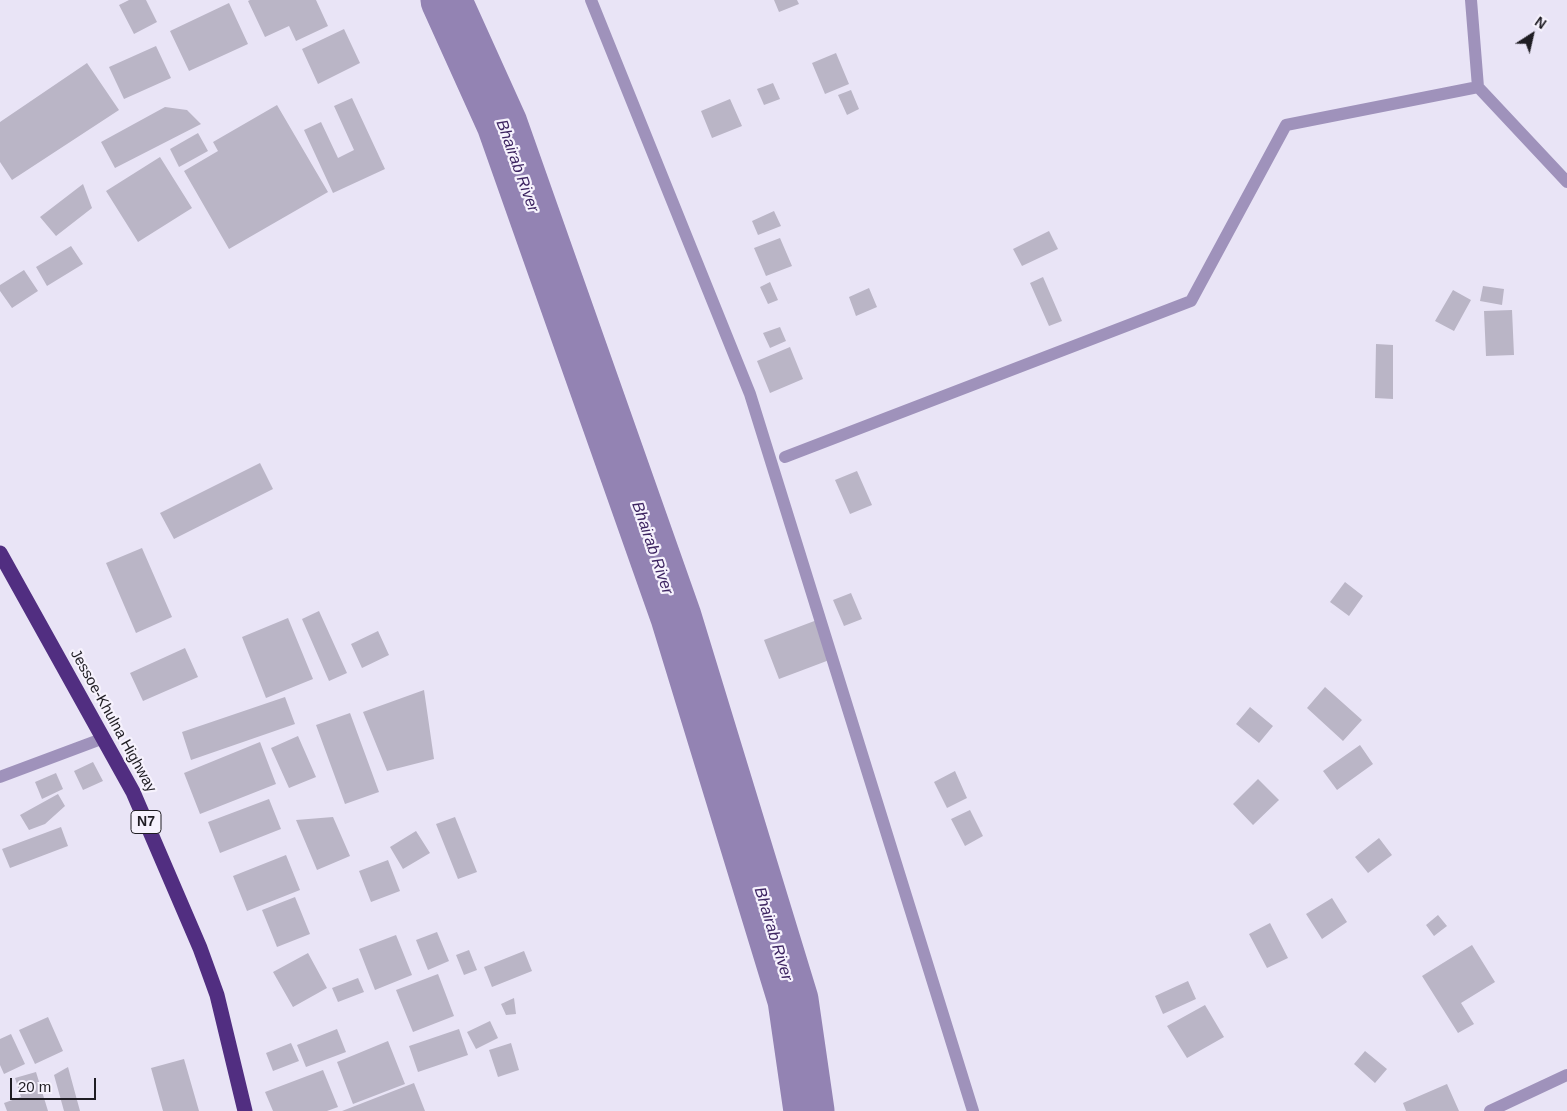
<!DOCTYPE html>
<style>
body{margin:0}
#map{position:relative;width:1567px;height:1111px;overflow:hidden;background:#e9e4f6;font-family:Arial,sans-serif}
canvas{display:block}
.north{position:absolute;left:1507px;top:10px;width:50px;height:50px;-webkit-text-stroke:4px #f6f2fd;paint-order:stroke;rotate:35deg;font-size:14px;font-weight:700;line-height:20px;text-align:center;color:#1f1d23}
.north::after{content:'';display:block;margin:auto;width:18px;height:22px;background:#1f1d23;clip-path:polygon(50% 0,100% 100%,50% 72%,0 100%)}
.scale{position:absolute;left:10px;top:1078px;width:86px;height:22px;box-sizing:border-box;border:2px solid #1f1d23;border-top:0;padding-left:6px;font-size:15px;line-height:18px;white-space:nowrap;color:#1f1d23;-webkit-text-stroke:4px #f6f2fd;paint-order:stroke}
</style>
<div id="map">
<canvas width="1567" height="1111"></canvas>
<div class="north">N</div>
<div class="scale">20 m</div>
</div>
<script>
const c = document.querySelector('canvas').getContext('2d');
c.lineJoin = 'round';
function toPath(rows) {
  const path = new Path2D();
  for (const r of rows) {
    path.moveTo(r[0], r[1]);
    for (let i = 2; i < r.length; i += 2) path.lineTo(r[i], r[i + 1]);
  }
  return path;
}
function stroke(path, color, width, dash) {
  c.strokeStyle = color;
  c.lineWidth = width;
  c.lineCap = dash ? 'butt' : 'round';
  c.setLineDash(dash || []);
  c.stroke(path);
}
function fillPath(path, color) {
  c.fillStyle = color;
  c.fill(path, 'evenodd');
}
function label(font, color, halo, rows, align = 'center') {
  c.font = font + ' Arial,sans-serif';
  c.lineWidth = 4.5;
  c.setLineDash([]);
  c.textBaseline = 'middle';
  c.strokeStyle = halo;
  c.fillStyle = color;
  for (const [text, x, y, turn = 0] of rows) {
    c.save();
    c.translate(x, y);
    c.rotate((+turn || 0) * Math.PI / 180);
    c.textAlign = isNaN(turn) ? turn : align;
    if (halo) c.strokeText(text, 0, 0);
    c.fillText(text, 0, 0);
    c.restore();
  }
}
stroke(toPath([
 [446,0,502,124,676,617,793,1000,809,1111]
]), '#9383b3', 51);
fillPath(toPath([
 [129,0,146,0,157,22,134,34,119,5],
 [250,0,316,0,328,26,296,41,289,26,265,37,248,1],
 [774,0,797,0,799,4,779,12],
 [229,3,248,44,189,71,170,31],
 [344,29,360,63,318,84,302,49],
 [156,46,171,78,124,99,109,67],
 [836,53,849,84,825,94,812,63],
 [87,63,119,110,12,180,0,162,0,122],
 [773,83,780,99,764,105,757,89],
 [851,90,859,109,847,115,838,95],
 [352,98,385,169,333,193,304,130,321,122,338,158,354,150,334,106],
 [730,99,742,126,712,138,701,111],
 [277,105,328,192,229,249,184,171,218,151,213,142],
 [165,107,187,110,201,124,115,168,101,142],
 [198,133,208,151,179,167,170,149],
 [160,157,192,208,138,242,106,191],
 [83,184,92,208,56,236,40,217],
 [774,211,781,226,758,235,752,221],
 [1049,231,1058,249,1022,266,1013,249],
 [780,238,792,266,766,276,754,248],
 [71,246,83,264,47,286,36,267],
 [24,270,38,291,12,308,0,291,0,285],
 [1043,277,1062,321,1049,326,1030,283],
 [770,282,778,300,768,304,760,287],
 [1483,286,1504,289,1502,305,1480,301],
 [869,288,877,307,856,316,849,297],
 [1453,290,1471,300,1454,331,1435,321],
 [1512,310,1514,355,1486,356,1484,311],
 [780,327,786,341,770,348,763,333],
 [1376,344,1393,345,1393,399,1375,398],
 [790,347,803,379,770,393,757,361],
 [260,463,273,489,174,539,160,513],
 [857,471,872,505,850,514,835,480],
 [142,548,172,617,136,633,106,563],
 [1345,582,1363,596,1349,616,1330,602],
 [851,593,862,619,844,626,833,600],
 [319,611,347,673,329,681,302,619],
 [288,618,313,679,266,698,242,637],
 [817,620,832,659,779,679,764,640],
 [378,631,389,655,362,668,351,644],
 [185,648,198,677,143,701,130,673],
 [1325,687,1362,720,1343,741,1307,708],
 [424,690,434,759,387,771,363,712],
 [285,697,295,724,191,760,182,732],
 [1250,707,1273,726,1259,743,1236,724],
 [350,713,379,792,345,804,316,725],
 [298,736,316,777,289,788,271,748],
 [260,742,276,784,200,814,184,773],
 [1360,745,1373,764,1337,790,1323,771],
 [93,762,103,781,83,790,74,771],
 [955,771,967,798,947,808,934,782],
 [56,773,63,789,42,799,35,782],
 [1258,779,1279,800,1253,825,1233,804],
 [58,794,65,806,45,824,29,830,20,815],
 [269,799,281,829,220,853,208,822],
 [970,810,983,836,965,846,951,819],
 [333,817,350,856,317,870,296,820],
 [455,817,477,872,458,879,436,824],
 [61,827,68,846,10,868,2,849],
 [416,831,430,853,403,869,390,847],
 [1379,838,1392,855,1368,873,1355,857],
 [286,855,300,890,247,911,233,876],
 [388,860,400,891,371,902,359,871],
 [295,897,310,934,277,947,262,910],
 [1332,898,1347,922,1322,939,1306,914],
 [1438,915,1447,926,1434,936,1426,925],
 [1270,923,1288,958,1267,968,1249,934],
 [437,932,449,961,428,970,416,940],
 [396,935,412,975,375,990,359,949],
 [1472,945,1495,982,1461,1003,1474,1024,1458,1033,1422,976],
 [469,950,477,970,464,975,456,955],
 [524,951,532,971,492,987,484,967],
 [308,953,327,988,293,1007,273,972],
 [438,974,454,1016,413,1032,396,990],
 [358,978,364,992,338,1002,332,988],
 [1188,981,1196,999,1163,1014,1155,996],
 [514,998,516,1014,506,1015,501,1004],
 [1205,1005,1224,1037,1187,1058,1167,1026],
 [48,1017,63,1051,35,1064,19,1030],
 [490,1021,498,1038,476,1049,467,1032],
 [337,1029,346,1052,306,1067,297,1045],
 [459,1029,468,1055,418,1072,409,1046],
 [11,1034,25,1064,4,1074,0,1065,0,1039],
 [388,1041,405,1084,353,1104,337,1062],
 [291,1043,299,1061,273,1071,266,1053],
 [511,1043,519,1070,498,1077,489,1050],
 [1365,1051,1387,1069,1375,1083,1354,1064],
 [184,1059,199,1111,163,1111,151,1068],
 [68,1067,80,1111,64,1111,54,1075],
 [323,1070,338,1107,327,1111,273,1111,265,1092],
 [36,1072,48,1111,7,1111,4,1103,21,1097,15,1078],
 [414,1083,425,1111,342,1111],
 [1447,1084,1459,1111,1406,1111,1403,1103]
]), '#bab5c6');
stroke(toPath([
 [591,0,750,394,973,1111],
 [1471,0,1478,87],
 [785,457,1191,301,1286,125,1478,87,1567,182],
 [0,777,104,738],
 [1490,1111,1567,1075]
]), '#9f92bb', 12);
stroke(toPath([
 [0,553,133,792,200,948,217,995,245,1111]
]), '#512e81', 15);
for (const [x, y, w] of [
 [146,822,30]
]) {
  const box = new Path2D();
  box.roundRect(x - w / 2, y - 11.5, w, 23, 4);
  c.fillStyle = '#f6f2fd';
  c.fill(box);
  stroke(box, '#1f1d23', 1);
}
label('bold 14px', '#1f1d23', null, [
 ["N7",146,822]
]);
label('15px', '#1f1d23', '#f6f2fd', [
 ["Jessoe-Khulna Highway",113,721,61]
]);
label('italic 16px', '#3d2461', '#f6f2fd', [
 ["Bhairab River",517,166,70],
 ["Bhairab River",652,548,71],
 ["Bhairab River",773,934,73]
]);
</script>
